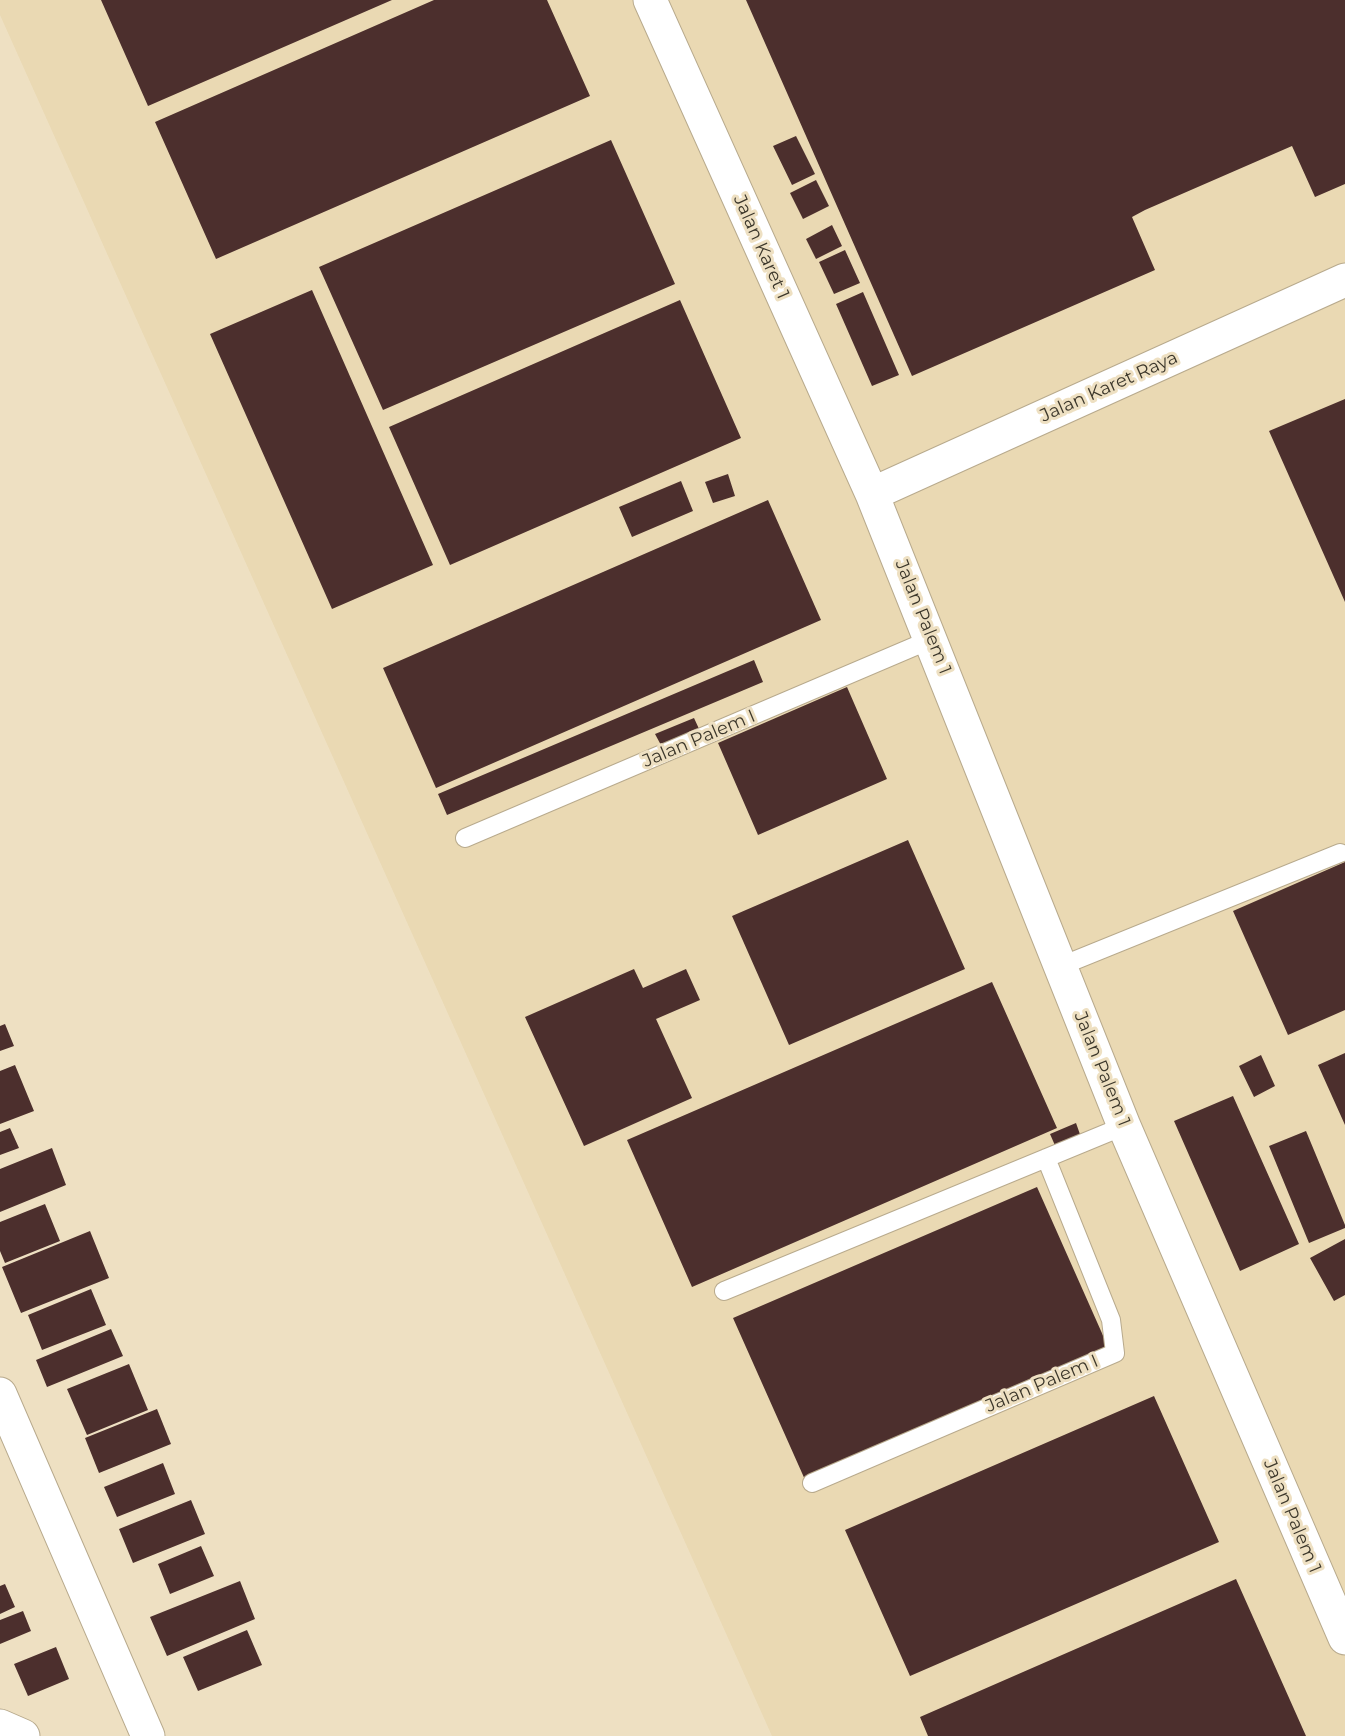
<!DOCTYPE html>
<style>
body{margin:0}
canvas{display:block;background:#eee0c2}
</style>
<canvas width="1345" height="1736"></canvas>
<script>
const c = document.querySelector('canvas').getContext('2d');
c.lineJoin = 'round';
function fillPath(path, color) {
  c.fillStyle = color;
  c.fill(path, 'evenodd');
}
function toPath(rows) {
  const path = new Path2D();
  for (const r of rows) {
    path.moveTo(r[0], r[1]);
    for (let i = 2; i < r.length; i += 2) path.lineTo(r[i], r[i + 1]);
  }
  return path;
}
function stroke(path, color, width, dash) {
  c.strokeStyle = color;
  c.lineWidth = width;
  c.lineCap = dash ? 'butt' : 'round';
  c.setLineDash(dash || []);
  c.stroke(path);
}
function label(font, color, halo, rows, align = 'center') {
  c.font = font + ' Montserrat,sans-serif';
  c.lineWidth = 6;
  c.setLineDash([]);
  c.textBaseline = 'middle';
  c.strokeStyle = halo;
  c.fillStyle = color;
  for (const [text, x, y, turn = 0] of rows) {
    c.save();
    c.translate(x, y);
    c.rotate((+turn || 0) * Math.PI / 180);
    c.textAlign = isNaN(turn) ? turn : align;
    if (halo) c.strokeText(text, 0, 0);
    c.fillText(text, 0, 0);
    c.restore();
  }
}
fillPath(toPath([
 [0,0,1345,0,1345,1736,772,1736,0,15]
]), '#ead9b3');
fillPath(toPath([
 [101,0,392,0,148,106],
 [434,0,547,0,590,96,216,259,155,122],
 [746,0,1345,0,1345,184,1315,197,1292,146,1145,210,1132,217,1155,270,912,376],
 [796,136,815,174,792,185,773,146],
 [611,140,675,284,383,410,319,267],
 [816,180,829,206,803,219,790,193],
 [832,225,842,246,816,259,806,239],
 [845,250,860,283,834,294,819,262],
 [312,290,433,565,332,609,210,334],
 [863,292,899,375,872,386,836,304],
 [680,300,741,438,450,565,389,427],
 [1345,399,1345,602,1269,431],
 [728,474,735,496,713,503,705,482],
 [681,481,693,511,632,537,619,507],
 [768,500,821,620,436,788,383,668],
 [754,660,763,682,447,815,438,794],
 [847,687,887,779,758,835,718,743],
 [694,718,700,731,662,747,655,734],
 [908,840,965,969,789,1045,732,916],
 [1345,862,1345,1010,1288,1035,1233,911],
 [634,969,643,988,686,969,700,1000,656,1019,692,1098,584,1146,525,1017],
 [992,982,1057,1128,692,1287,627,1140],
 [5,1024,14,1046,0,1051,0,1026],
 [1345,1053,1345,1125,1318,1065],
 [1261,1055,1275,1086,1254,1097,1239,1066],
 [15,1065,34,1111,0,1124,0,1071],
 [1233,1096,1299,1244,1240,1271,1174,1121],
 [1076,1123,1082,1140,1057,1150,1050,1134],
 [10,1128,19,1148,0,1155,0,1132],
 [1306,1131,1345,1225,1345,1228,1309,1243,1269,1146],
 [52,1148,66,1185,0,1212,0,1169],
 [1037,1187,1109,1349,806,1482,733,1318],
 [45,1204,60,1241,5,1263,0,1251,0,1222],
 [90,1231,109,1278,21,1313,2,1267],
 [1345,1239,1345,1295,1334,1301,1310,1258],
 [91,1289,106,1325,42,1350,28,1315],
 [111,1329,123,1356,47,1387,36,1360],
 [129,1364,148,1410,87,1435,67,1389],
 [1154,1396,1219,1542,910,1676,845,1530],
 [157,1409,171,1444,99,1473,85,1438],
 [163,1463,175,1494,117,1517,104,1487],
 [191,1500,205,1534,133,1563,119,1529],
 [201,1546,214,1576,170,1594,158,1564],
 [1236,1579,1306,1736,928,1736,920,1717],
 [240,1581,255,1619,167,1656,150,1617],
 [5,1584,15,1607,0,1614,0,1586],
 [23,1611,31,1631,0,1644,0,1620],
 [247,1630,262,1665,198,1691,183,1657],
 [56,1647,69,1679,28,1696,14,1664]
]), '#4c2f2d');
const service = toPath([
 [465,838,932,639],
 [1061,966,1340,853],
 [724,1291,1124,1126],
 [812,1483,1115,1353,1111,1320,1046,1158]
]);
const minor = toPath([
 [650,0,872,494,1124,1126,1345,1638],
 [872,494,1345,280],
 [0,1394,148,1736],
 [0,1726,23,1736]
]);
stroke(service, '#b8aa8d', 20);
stroke(minor, '#b8aa8d', 35);
stroke(service, '#fff', 18);
stroke(minor, '#fff', 33);
label('18px', '#3c372b', '#eee0c2', [
 ["Jalan Karet 1",761,247,66],
 ["Jalan Karet Raya",1109,387,-24],
 ["Jalan Palem 1",923,617,68],
 ["Jalan Palem I",699,739,-23],
 ["Jalan Palem 1",1102,1069,68],
 ["Jalan Palem I",1042,1384,-23],
 ["Jalan Palem 1",1292,1516,67]
]);
</script>
